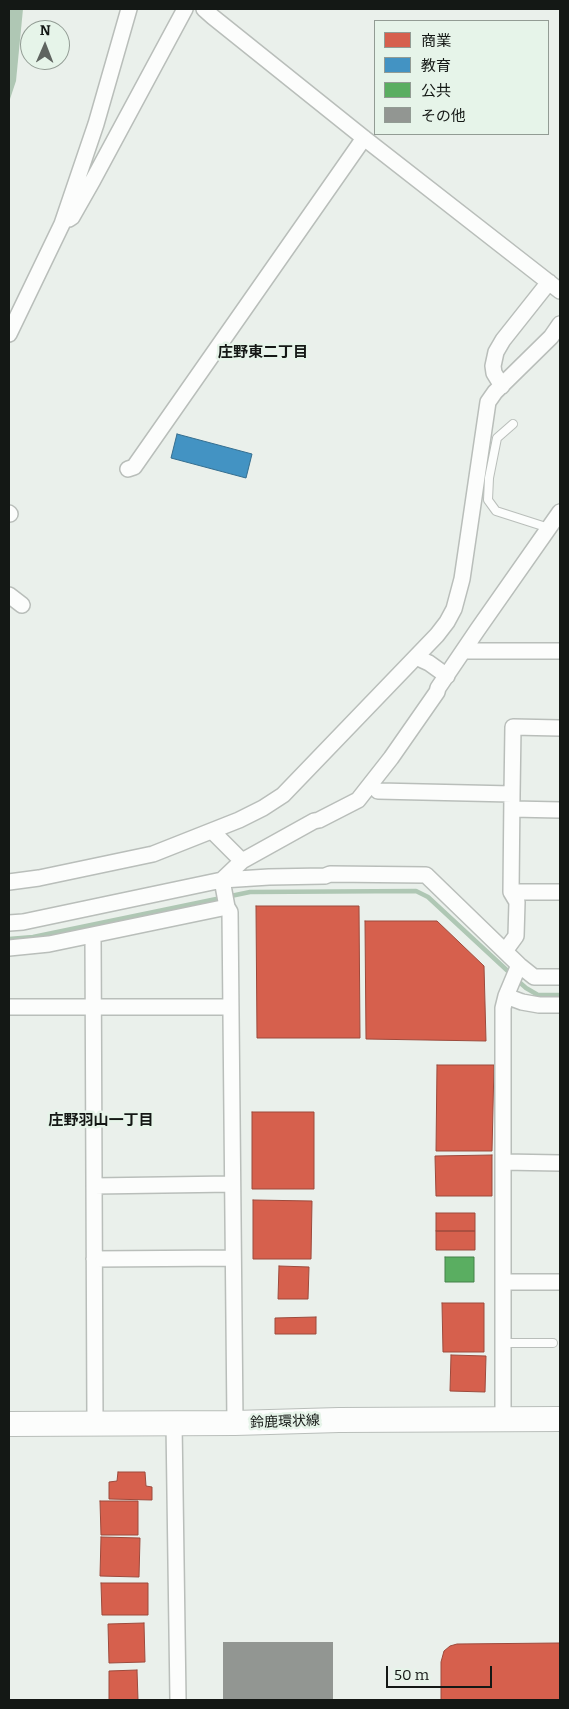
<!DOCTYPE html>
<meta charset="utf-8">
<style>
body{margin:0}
#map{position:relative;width:569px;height:1709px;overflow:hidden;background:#eaf0eb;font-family:Bitter,"Noto Sans JP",serif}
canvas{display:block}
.frame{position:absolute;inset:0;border:10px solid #141815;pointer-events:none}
.legend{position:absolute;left:374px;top:20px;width:175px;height:115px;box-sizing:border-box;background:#e6f4e9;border:1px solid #929c94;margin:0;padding:6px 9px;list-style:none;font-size:15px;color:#141815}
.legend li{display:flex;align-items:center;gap:10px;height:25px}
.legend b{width:25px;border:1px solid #929c94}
.north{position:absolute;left:20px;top:20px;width:50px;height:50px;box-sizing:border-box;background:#e6f4e9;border:1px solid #929c94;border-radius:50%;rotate:1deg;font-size:14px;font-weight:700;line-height:20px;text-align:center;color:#141815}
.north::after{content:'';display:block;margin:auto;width:18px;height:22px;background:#5f6460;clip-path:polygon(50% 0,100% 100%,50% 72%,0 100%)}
.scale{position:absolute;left:386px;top:1666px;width:106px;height:22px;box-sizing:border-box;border:2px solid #141815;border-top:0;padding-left:6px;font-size:15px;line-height:18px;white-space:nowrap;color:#141815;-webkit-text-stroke:4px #e6f4e9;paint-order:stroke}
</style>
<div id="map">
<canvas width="569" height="1709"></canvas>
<div class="frame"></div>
<ul class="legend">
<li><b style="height:14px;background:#d6604d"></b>商業</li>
<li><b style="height:14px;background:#4393c3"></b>教育</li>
<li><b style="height:14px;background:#5aae61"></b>公共</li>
<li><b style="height:14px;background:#929692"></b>その他</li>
</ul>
<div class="north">N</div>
<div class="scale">50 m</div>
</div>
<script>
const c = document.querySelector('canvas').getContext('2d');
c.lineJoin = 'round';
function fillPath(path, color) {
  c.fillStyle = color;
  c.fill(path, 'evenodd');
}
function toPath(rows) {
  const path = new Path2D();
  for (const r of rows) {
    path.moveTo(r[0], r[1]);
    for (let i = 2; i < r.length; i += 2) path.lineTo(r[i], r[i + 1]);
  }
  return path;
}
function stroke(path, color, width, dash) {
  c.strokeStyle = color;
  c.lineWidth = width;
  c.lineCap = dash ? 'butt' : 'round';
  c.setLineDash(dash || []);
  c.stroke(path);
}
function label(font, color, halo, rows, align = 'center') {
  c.font = font + ' Bitter,"Noto Sans JP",serif';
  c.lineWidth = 5;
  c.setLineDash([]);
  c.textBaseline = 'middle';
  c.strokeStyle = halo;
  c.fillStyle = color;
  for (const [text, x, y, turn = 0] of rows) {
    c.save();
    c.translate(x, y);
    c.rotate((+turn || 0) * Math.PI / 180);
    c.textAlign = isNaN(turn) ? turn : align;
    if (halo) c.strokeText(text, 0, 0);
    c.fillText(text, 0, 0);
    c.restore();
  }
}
fillPath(toPath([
 [9,9,23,9,16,81,9,102]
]), '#afc7b4');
const shops = toPath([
 [256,906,359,906,360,1038,257,1038,256,906],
 [365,921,437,921,484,966,486,1041,366,1039,365,921],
 [437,1065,494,1065,492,1151,436,1151,437,1065],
 [252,1112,314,1112,314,1189,252,1189,252,1112],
 [492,1155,492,1196,436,1196,435,1156,492,1155],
 [253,1200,312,1201,311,1259,253,1259,253,1200],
 [436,1213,475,1213,475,1231,436,1231,436,1213],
 [436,1231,475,1231,475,1250,436,1250,436,1231],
 [279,1266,309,1267,308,1299,278,1299,279,1266],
 [442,1303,484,1303,484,1352,443,1352,442,1303],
 [316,1317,316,1334,275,1334,275,1318,316,1317],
 [451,1355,486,1356,485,1392,450,1391,451,1355],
 [118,1472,145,1472,146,1486,152,1487,152,1500,109,1499,109,1482,117,1481,118,1472],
 [100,1501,138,1501,138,1535,101,1535,100,1501],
 [101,1537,140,1538,139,1577,100,1576,101,1537],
 [101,1583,148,1583,148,1615,102,1615,101,1583],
 [144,1623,145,1662,109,1663,108,1624,144,1623],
 [560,1643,560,1700,441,1700,441,1662,444,1651,450,1646,457,1644,560,1643],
 [137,1670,138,1700,109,1700,109,1671,137,1670]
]);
fillPath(shops, '#d6604d');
stroke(shops, '#9c4a3c', 1);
const schools = toPath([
 [177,434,252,454,246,478,171,458,177,434]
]);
fillPath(schools, '#4393c3');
stroke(schools, '#356e8f', 1);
const public = toPath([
 [445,1257,474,1257,474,1282,445,1282,445,1257]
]);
fillPath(public, '#5aae61');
stroke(public, '#45814a', 1);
stroke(toPath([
 [9,939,33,937,250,892,416,891,428,897,511,974],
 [517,980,526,988,538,995,560,995]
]), '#afc7b4', 4.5);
fillPath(toPath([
 [223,1642,333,1642,333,1700,223,1700]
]), '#929692');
const lane = toPath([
 [513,424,497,438,489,478,488,500,496,511,549,528],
 [503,1343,553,1343]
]);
const street = toPath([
 [204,9,213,17,364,138,560,291],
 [69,219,72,217,93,180,185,9],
 [9,334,62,224,96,124,129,9],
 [502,386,494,373,493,366,496,352,503,340,549,282],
 [128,469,134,467,364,138],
 [9,513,10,514],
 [9,595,22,605],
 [465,651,560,651],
 [416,657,429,663,447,676],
 [378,791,512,794,511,892,517,902,516,936,505,951],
 [512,794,513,727,560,728],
 [512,809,560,810],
 [212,831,242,861],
 [222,880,227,907,230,912,235,1423],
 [222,880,242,861,314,821,319,820,358,800,391,758,437,692,438,688,478,629,560,512],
 [9,882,39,878,153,854,239,820,263,808,283,795,437,635,447,622,454,609,462,579,488,402,495,392,551,337,560,324],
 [511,892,560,892],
 [9,923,23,922,222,880,269,877,325,876,330,874,426,875,519,965,534,977,560,977],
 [93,935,95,1423],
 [9,948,49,944,227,907],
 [506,996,522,1002,539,1005,560,1005],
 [9,1007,231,1007],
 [503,1162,560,1163],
 [94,1186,232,1184],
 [94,1259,233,1258],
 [503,1282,560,1282],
 [503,1420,503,1008,506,996,519,965],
 [174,1423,178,1700]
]);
const primary = toPath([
 [9,1424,235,1423,339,1420,560,1419]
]);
stroke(lane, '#b9beba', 10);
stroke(street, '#b9beba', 18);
stroke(primary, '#b9beba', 26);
stroke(lane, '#fcfdfc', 8);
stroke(street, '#fcfdfc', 15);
stroke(primary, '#fcfdfc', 24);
label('14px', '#141815', '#e6f4e9', [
 ["鈴鹿環状線",285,1422,-2]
]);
label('bold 15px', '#141815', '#e6f4e9', [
 ["庄野東二丁目",263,353],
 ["庄野羽山一丁目",101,1121]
]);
</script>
